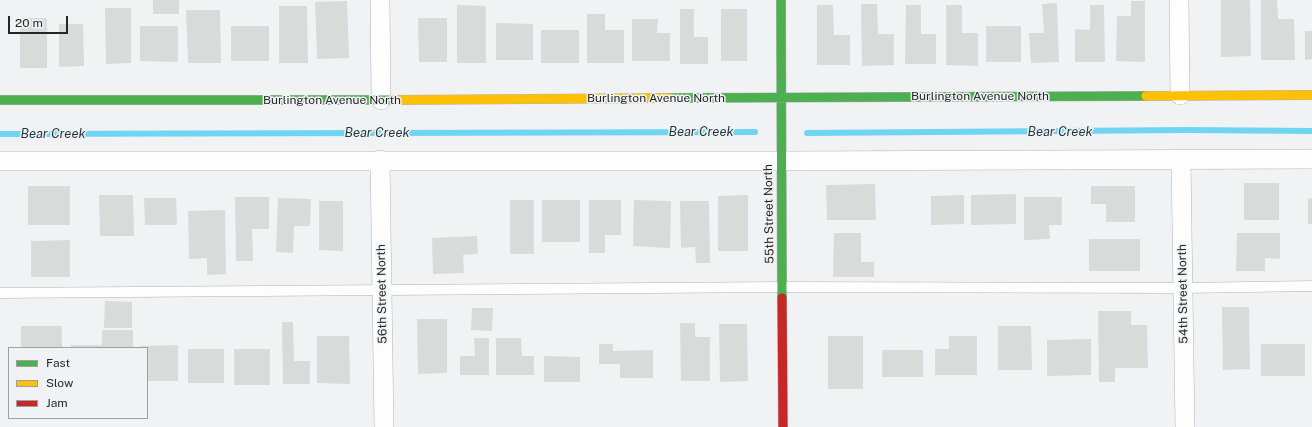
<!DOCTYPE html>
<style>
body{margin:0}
#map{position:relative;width:1312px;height:427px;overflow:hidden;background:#f1f2f4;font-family:"Public Sans",sans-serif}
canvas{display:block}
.legend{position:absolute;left:8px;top:347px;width:140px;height:72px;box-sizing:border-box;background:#f0f2f5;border:1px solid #9fa0a3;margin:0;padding:5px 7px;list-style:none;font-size:12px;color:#252627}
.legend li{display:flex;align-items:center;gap:8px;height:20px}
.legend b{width:20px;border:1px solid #9fa0a3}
.scale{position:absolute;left:8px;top:16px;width:60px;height:18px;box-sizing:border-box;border:2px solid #252627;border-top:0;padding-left:5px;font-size:12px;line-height:14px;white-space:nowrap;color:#252627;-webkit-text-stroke:3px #f0f2f5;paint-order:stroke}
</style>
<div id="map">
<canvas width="1312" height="427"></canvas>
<ul class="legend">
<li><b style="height:5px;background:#4caf50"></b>Fast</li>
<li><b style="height:5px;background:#ffc107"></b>Slow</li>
<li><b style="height:5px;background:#c62828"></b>Jam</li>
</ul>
<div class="scale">20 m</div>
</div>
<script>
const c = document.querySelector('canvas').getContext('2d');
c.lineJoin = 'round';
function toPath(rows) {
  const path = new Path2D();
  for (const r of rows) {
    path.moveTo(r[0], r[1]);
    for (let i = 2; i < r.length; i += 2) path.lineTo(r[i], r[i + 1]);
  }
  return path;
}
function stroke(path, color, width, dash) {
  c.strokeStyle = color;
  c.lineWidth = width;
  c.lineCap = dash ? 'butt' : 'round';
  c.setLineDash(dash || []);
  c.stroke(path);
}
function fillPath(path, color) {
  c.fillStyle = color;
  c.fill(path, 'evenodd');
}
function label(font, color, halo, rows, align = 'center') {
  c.font = font + ' "Public Sans",sans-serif';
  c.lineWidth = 3;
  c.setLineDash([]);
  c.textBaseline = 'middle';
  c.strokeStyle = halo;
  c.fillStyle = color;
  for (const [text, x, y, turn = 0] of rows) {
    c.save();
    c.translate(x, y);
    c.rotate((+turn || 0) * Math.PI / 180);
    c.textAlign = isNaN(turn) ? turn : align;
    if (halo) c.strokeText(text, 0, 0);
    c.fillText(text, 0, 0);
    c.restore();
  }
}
stroke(toPath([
 [807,133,1187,130,1312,131],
 [0,134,755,132]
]), '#70d5f0', 6);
fillPath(toPath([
 [153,0,179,0,179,14,153,14],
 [1221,0,1250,0,1251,56,1221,57],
 [1261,0,1277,0,1278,19,1294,19,1295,60,1261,60],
 [347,1,349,58,317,59,315,2],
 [1131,1,1145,1,1145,62,1116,61,1117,16,1131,16],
 [1057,3,1059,62,1031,63,1029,33,1044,33,1042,4],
 [861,4,877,4,878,34,894,34,894,65,862,66],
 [457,5,486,6,486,63,457,63],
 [817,5,833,5,834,35,850,35,850,65,817,65],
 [906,5,921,5,921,34,936,34,936,64,905,64],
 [946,5,962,5,962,33,978,33,978,66,946,65],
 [1090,5,1104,5,1105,62,1075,62,1075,29,1090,30],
 [279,6,307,6,308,63,279,63],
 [105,8,131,8,131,63,106,64],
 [680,9,694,9,694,37,708,37,708,64,680,64],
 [721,9,747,9,747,61,721,61],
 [186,10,220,10,221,63,188,63],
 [587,14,605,14,605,30,624,30,624,63,587,63],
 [20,18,47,18,47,68,20,68],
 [418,18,447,18,447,62,419,62],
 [632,19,658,19,657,33,670,33,670,61,632,61],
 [496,23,533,24,533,60,496,60],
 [59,24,83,24,84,66,59,67],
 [140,26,178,26,178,62,140,61],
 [231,26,269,26,269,61,231,61],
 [986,26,1021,26,1021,62,986,62],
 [541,30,579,30,579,63,541,63],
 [1305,31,1312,31,1312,59,1305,60],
 [1244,183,1279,183,1279,220,1244,220],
 [875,184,876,220,827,220,826,185],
 [28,186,70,186,70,225,28,225],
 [1091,186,1135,186,1135,222,1106,222,1106,204,1091,204],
 [1016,194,1016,224,971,225,971,195],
 [99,195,133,195,134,236,100,236],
 [748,195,748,251,718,251,718,196],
 [964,195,964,224,931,225,931,196],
 [235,197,269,197,269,229,252,229,253,261,236,261],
 [1024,197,1062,197,1062,225,1049,225,1050,239,1024,240],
 [144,198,176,198,177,225,145,225],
 [278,198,311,199,310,226,294,226,293,253,276,252],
 [1312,198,1312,224,1308,224,1308,199],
 [510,200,534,200,534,254,510,254],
 [542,200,580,200,580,242,542,242],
 [589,200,621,200,621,235,605,235,605,253,589,253],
 [634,200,671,201,670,248,633,246],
 [319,201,343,201,343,251,319,250],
 [680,201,709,201,710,263,696,263,695,247,681,248],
 [225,210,226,274,207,275,207,258,189,259,188,211],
 [834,233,861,233,861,262,874,262,874,277,833,277],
 [1237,233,1280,233,1280,259,1265,258,1265,271,1236,271],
 [477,236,478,254,463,255,464,273,433,274,432,238],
 [1089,239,1140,239,1140,271,1089,271],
 [70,240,70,277,31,277,31,241],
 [105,301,132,302,132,328,104,328],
 [1222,307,1249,307,1250,369,1223,370],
 [472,308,493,308,492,331,471,330],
 [1098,311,1131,311,1131,325,1147,325,1148,368,1115,368,1115,382,1099,382],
 [417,319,447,319,447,373,418,374],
 [282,322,293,322,294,361,310,361,310,384,283,384],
 [680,323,695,323,695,337,710,337,710,381,681,381],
 [719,324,747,324,748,381,720,382],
 [21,326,62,326,62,348,21,348],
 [998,326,1031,326,1032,370,998,370],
 [102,330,133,330,133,348,71,348,71,345,102,345],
 [317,336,349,336,350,384,317,383],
 [828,336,863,336,863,389,828,389],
 [949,336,977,336,977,375,935,375,935,349,949,349],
 [474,338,489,338,489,375,460,375,460,356,475,356],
 [496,338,521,338,522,356,534,356,534,375,496,375],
 [1091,339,1091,375,1047,376,1047,340],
 [599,344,613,344,613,351,653,350,653,378,620,378,620,364,599,364],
 [1261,344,1305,344,1305,376,1261,376],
 [178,345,178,381,147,381,147,348,140,348,140,346],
 [188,349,224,349,224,383,188,383],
 [234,349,270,349,270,385,234,385],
 [882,350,923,350,923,377,882,377],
 [544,356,580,357,580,382,544,382]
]), '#d9dada');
const lane = toPath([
 [0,293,782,287,1183,288,1312,286]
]);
const street = toPath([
 [380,0,381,100],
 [1179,0,1180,95],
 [380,160,384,427],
 [1181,160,1185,427],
 [0,161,781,161,1312,159]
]);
const fast = toPath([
 [781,0,782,298],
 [669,98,1146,96],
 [0,100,397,100]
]);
const slow = toPath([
 [1146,96,1312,95],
 [397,100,669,98]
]);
const jam = toPath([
 [782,298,783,427]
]);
stroke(lane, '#b1b2b3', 11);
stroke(street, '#b1b2b3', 20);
stroke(fast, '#b1b2b3', 10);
stroke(slow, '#b1b2b3', 10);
stroke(jam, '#b1b2b3', 10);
stroke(lane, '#fdfdfd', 10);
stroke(street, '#fdfdfd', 19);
stroke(fast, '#4caf50', 9);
stroke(slow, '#ffc107', 9);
stroke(jam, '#c62828', 9);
label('12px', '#252627', '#f0f2f5', [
 ["Burlington Avenue North",980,96],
 ["Burlington Avenue North",656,98],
 ["Burlington Avenue North",332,100],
 ["55th Street North",769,214,-91],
 ["56th Street North",382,294,-91],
 ["54th Street North",1183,294,-91]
]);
label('italic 13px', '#1e353c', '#f0f2f5', [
 ["Bear Creek",701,132],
 ["Bear Creek",1060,132],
 ["Bear Creek",377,133],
 ["Bear Creek",53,134]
]);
</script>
